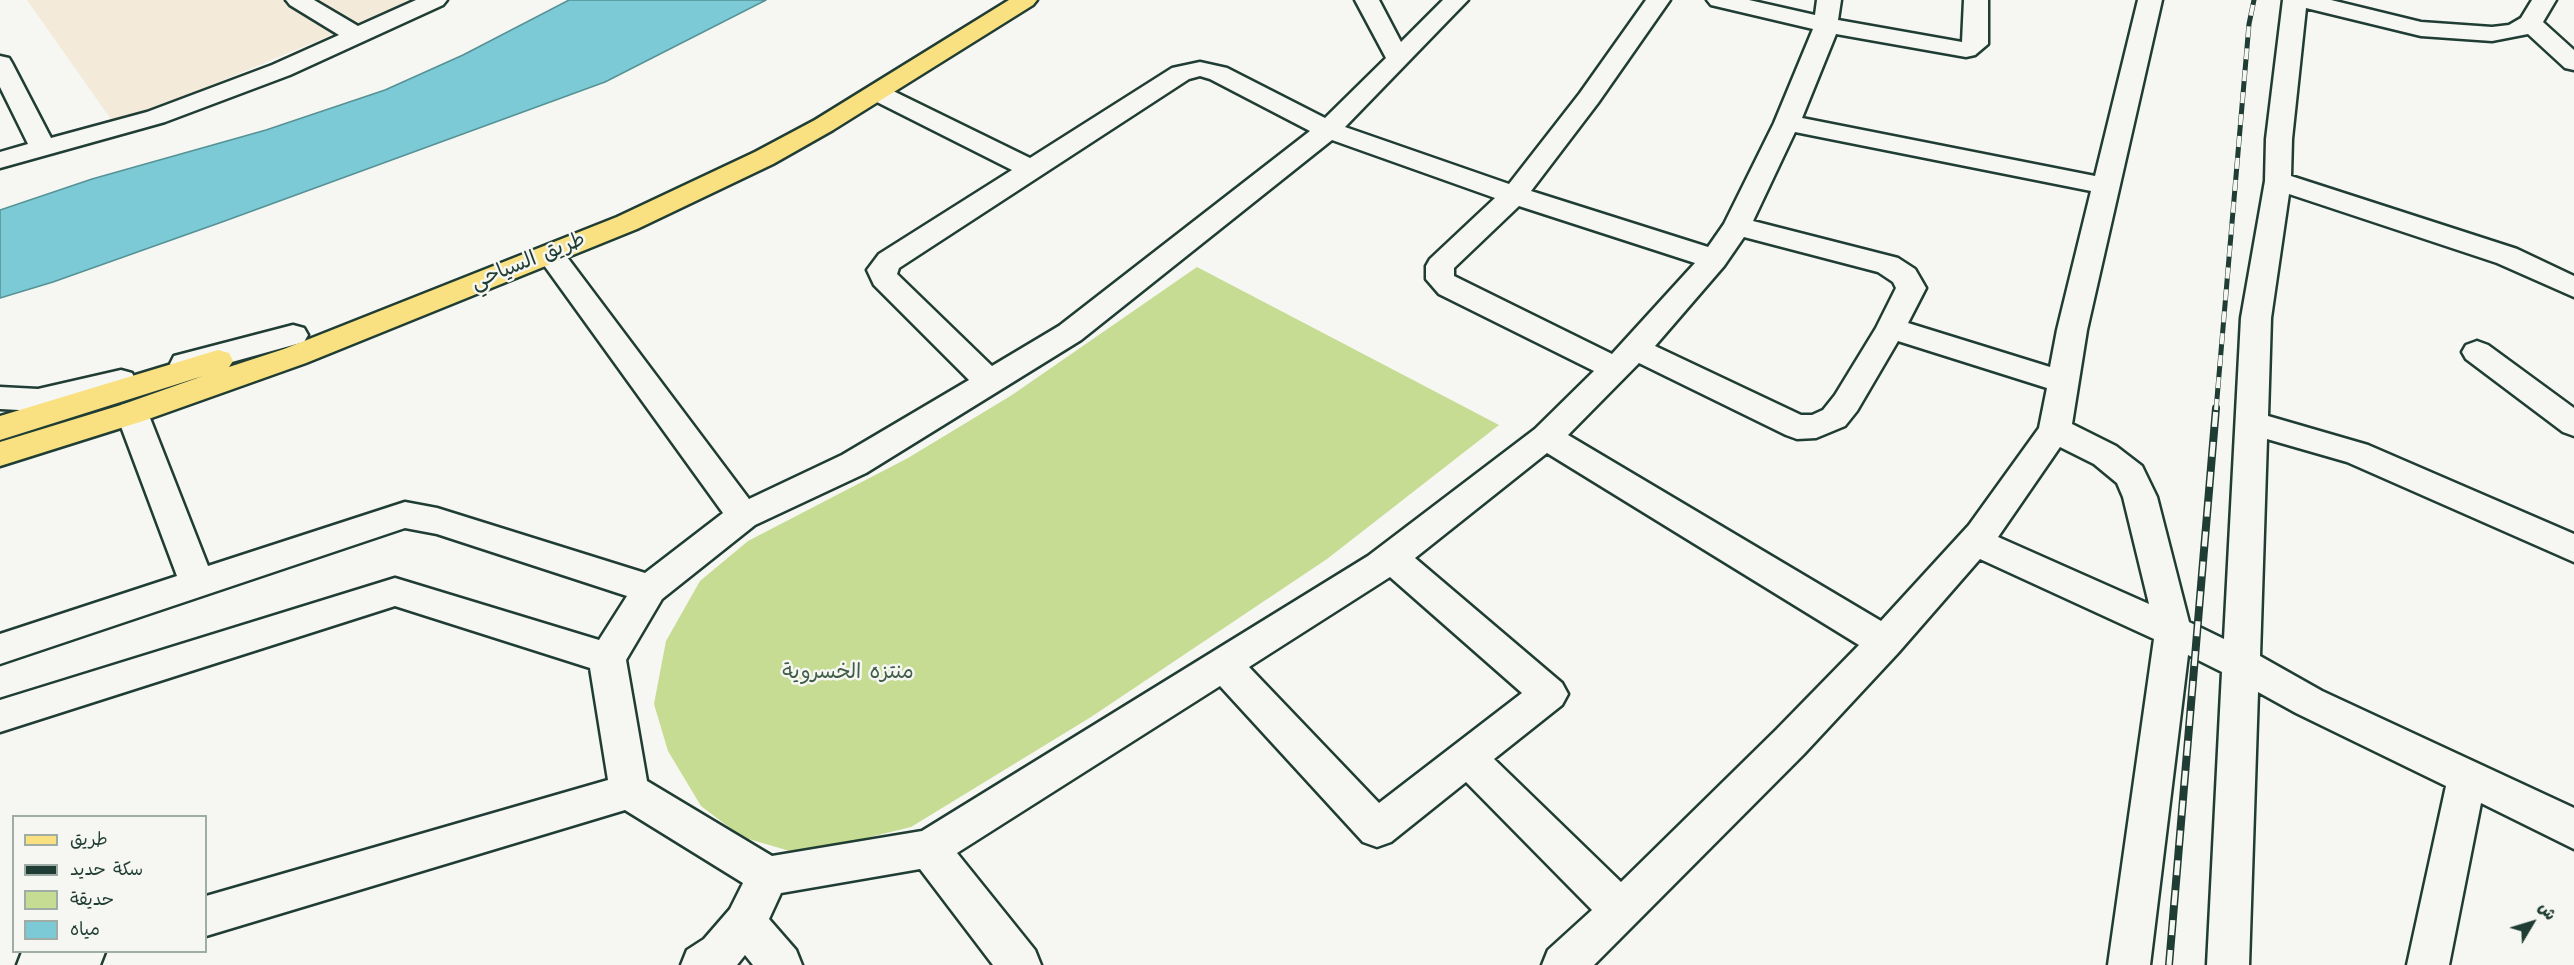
<!DOCTYPE html>
<meta charset="utf-8">
<style>
body{margin:0}
#map{position:relative;width:2574px;height:965px;overflow:hidden;background:#f6f6f2;font-family:Kalam,"Playpen Sans Arabic",sans-serif}
canvas{display:block}
.legend{position:absolute;left:12px;top:815px;width:195px;height:138px;box-sizing:border-box;background:#f6f6f2;border:2px solid #a0aca6;margin:0;padding:8px 10px;list-style:none;font-size:18px;color:#1f3d34}
.legend li{display:flex;align-items:center;gap:12px;height:30px}
.legend b{width:30px;border:2px solid #a0aca6}
.north{position:absolute;left:2502px;top:893px;width:60px;height:60px;-webkit-text-stroke:4px #f6f6f2;paint-order:stroke;rotate:52deg;font-size:16px;font-weight:700;line-height:24px;text-align:center;color:#1f3d34}
.north::after{content:'';display:block;margin:auto;width:21px;height:27px;background:#1f3d34;clip-path:polygon(50% 0,100% 100%,50% 72%,0 100%)}
</style>
<div id="map">
<canvas width="2574" height="965"></canvas>
<ul class="legend">
<li><b style="height:8px;background:#f9e181"></b>طريق</li>
<li><b style="height:8px;background:#1f3d34"></b>سكة حديد</li>
<li><b style="height:16px;background:#c5dc92"></b>حديقة</li>
<li><b style="height:16px;background:#7bcad6"></b>مياه</li>
</ul>
<div class="north">ش</div>
</div>
<script>
const c = document.querySelector('canvas').getContext('2d');
c.lineJoin = 'round';
function fillPath(path, color) {
  c.fillStyle = color;
  c.fill(path, 'evenodd');
}
function toPath(rows) {
  const path = new Path2D();
  for (const r of rows) {
    path.moveTo(r[0], r[1]);
    for (let i = 2; i < r.length; i += 2) path.lineTo(r[i], r[i + 1]);
  }
  return path;
}
function stroke(path, color, width, dash) {
  c.strokeStyle = color;
  c.lineWidth = width;
  c.lineCap = dash ? 'butt' : 'round';
  c.setLineDash(dash || []);
  c.stroke(path);
}
function label(font, color, halo, rows, align = 'center') {
  c.font = font + ' Kalam,"Playpen Sans Arabic",sans-serif';
  c.lineWidth = 5;
  c.setLineDash([]);
  c.textBaseline = 'middle';
  c.strokeStyle = halo;
  c.fillStyle = color;
  for (const [text, x, y, turn = 0] of rows) {
    c.save();
    c.translate(x, y);
    c.rotate((+turn || 0) * Math.PI / 180);
    c.textAlign = isNaN(turn) ? turn : align;
    if (halo) c.strokeText(text, 0, 0);
    c.fillText(text, 0, 0);
    c.restore();
  }
}
fillPath(toPath([
 [27,0,416,0,115,125]
]), '#f3ead9');
fillPath(toPath([
 [1197,267,1499,425,1327,559,1091,717,911,827,800,854,742,837,701,806,668,751,654,704,666,641,700,581,748,541,908,458,1012,395]
]), '#c5dc92');
const water = toPath([
 [569,0,766,0,605,82,222,222,53,282,0,298,0,210,92,179,266,130,385,90,463,55,569,0]
]);
fillPath(water, '#7bcad6');
stroke(water, '#569295', 1.5);
const minor = toPath([
 [286,0,314,0,358,26,416,0,447,0,443,5,290,75,165,122,0,168,0,152,28,144,0,87,0,56,9,58,12,63,51,138,147,112,272,65,339,35,290,5,286,0],
 [1355,0,1379,0,1401,42,1443,0,1468,0,1345,127,1509,184,1580,93,1646,0,1670,0,1598,103,1531,191,1708,247,1724,224,1774,123,1813,29,1711,5,1707,0,1749,0,1815,15,1817,0,1841,0,1838,20,1962,42,1964,0,1988,0,1988,44,1975,55,1966,57,1836,34,1802,118,2095,176,2138,0,2162,0,2087,330,2072,424,2116,446,2142,466,2157,497,2189,622,2224,639,2241,318,2265,181,2266,139,2283,0,2331,0,2421,22,2492,27,2509,25,2521,18,2532,0,2556,0,2543,22,2574,50,2574,70,2565,68,2528,34,2492,41,2421,36,2306,8,2292,139,2291,176,2517,249,2574,276,2574,297,2497,263,2289,194,2271,318,2268,416,2368,445,2574,534,2574,562,2347,462,2267,439,2260,656,2322,691,2572,807,2574,808,2574,849,2481,803,2449,965,2407,965,2446,786,2296,713,2258,692,2249,965,2207,965,2222,672,2188,655,2150,965,2108,965,2154,639,1980,559,1898,653,1804,754,1594,965,1542,965,1548,950,1592,910,1466,782,1391,842,1377,847,1363,842,1220,686,957,853,1035,950,1041,965,993,965,920,869,781,893,769,919,796,950,802,965,753,965,745,955,737,965,681,965,687,950,704,939,730,909,743,883,625,810,206,936,206,896,608,780,590,668,395,606,0,732,0,700,395,578,599,640,627,596,437,534,405,528,0,664,0,634,177,576,116,413,121,405,132,402,143,405,148,413,208,566,405,502,437,508,645,573,723,513,541,261,537,255,541,249,551,246,561,249,749,499,842,455,969,380,874,285,867,270,879,254,1012,170,869,98,865,93,869,88,878,85,887,88,1030,158,1172,68,1200,62,1227,68,1325,118,1386,58,1355,0],
 [1200,76,1210,79,1310,131,1059,326,992,366,897,274,899,268,1189,79,1200,76],
 [1795,132,2091,191,2057,330,2050,367,1908,323,1926,288,1915,269,1898,258,1753,221,1795,132],
 [1332,140,1495,198,1430,259,1426,266,1426,279,1439,294,1594,371,1535,429,1368,556,922,831,772,856,647,781,626,660,662,599,755,525,866,473,1081,340,1332,140],
 [1519,206,1695,263,1612,354,1454,276,1454,268,1519,206],
 [1744,237,1878,272,1893,282,1896,288,1876,328,1835,395,1823,410,1812,415,1801,415,1655,346,1724,266,1744,237],
 [1898,341,2047,388,2039,428,1969,525,1881,621,1568,435,1639,363,1786,435,1797,439,1816,438,1845,426,1857,411,1898,341],
 [2060,447,2094,464,2117,483,2123,497,2149,604,1998,537,2060,447],
 [1547,453,1859,645,1776,730,1621,882,1494,759,1562,705,1568,694,1562,683,1415,558,1547,453],
 [1390,577,1522,693,1379,803,1249,667,1390,577],
 [293,325,304,328,308,335,304,342,185,375,174,372,170,364,174,356,293,325],
 [2477,341,2488,345,2574,408,2574,436,2563,432,2466,359,2462,352,2466,345,2477,341],
 [121,370,132,373,136,381,132,389,38,411,0,409,0,387,38,389,121,370],
 [22,952,105,952,100,965,17,965,22,952]
]);
const major = toPath([
 [1009,0,1037,0,1033,5,833,130,773,164,637,229,306,363,143,421,0,466,0,442,121,405,203,376,0,440,0,416,218,350,229,353,233,361,229,367,284,349,617,217,755,152,815,120,1009,0]
]);
stroke(minor, '#1f3d34', 5);
stroke(major, '#1f3d34', 5);
fillPath(minor, '#f6f6f2');
fillPath(major, '#f9e181');
const railFar1 = toPath([
 [2216,410,2249,24,2254,0]
]);
const rail = toPath([
 [2169,965,2216,408]
]);
stroke(railFar1, '#1f3d34', 5);
stroke(rail, '#1f3d34', 8);
stroke(railFar1, '#f6f6f2', 4, [11]);
stroke(rail, '#f6f6f2', 5, [15]);
label('21px', '#1f3d34', '#f6f6f2', [
 ["طريق السياحي",529,263,-22]
]);
label('21px', '#405d47', '#f6f6f2', [
 ["منتزه الخسروية",848,674]
]);
</script>
